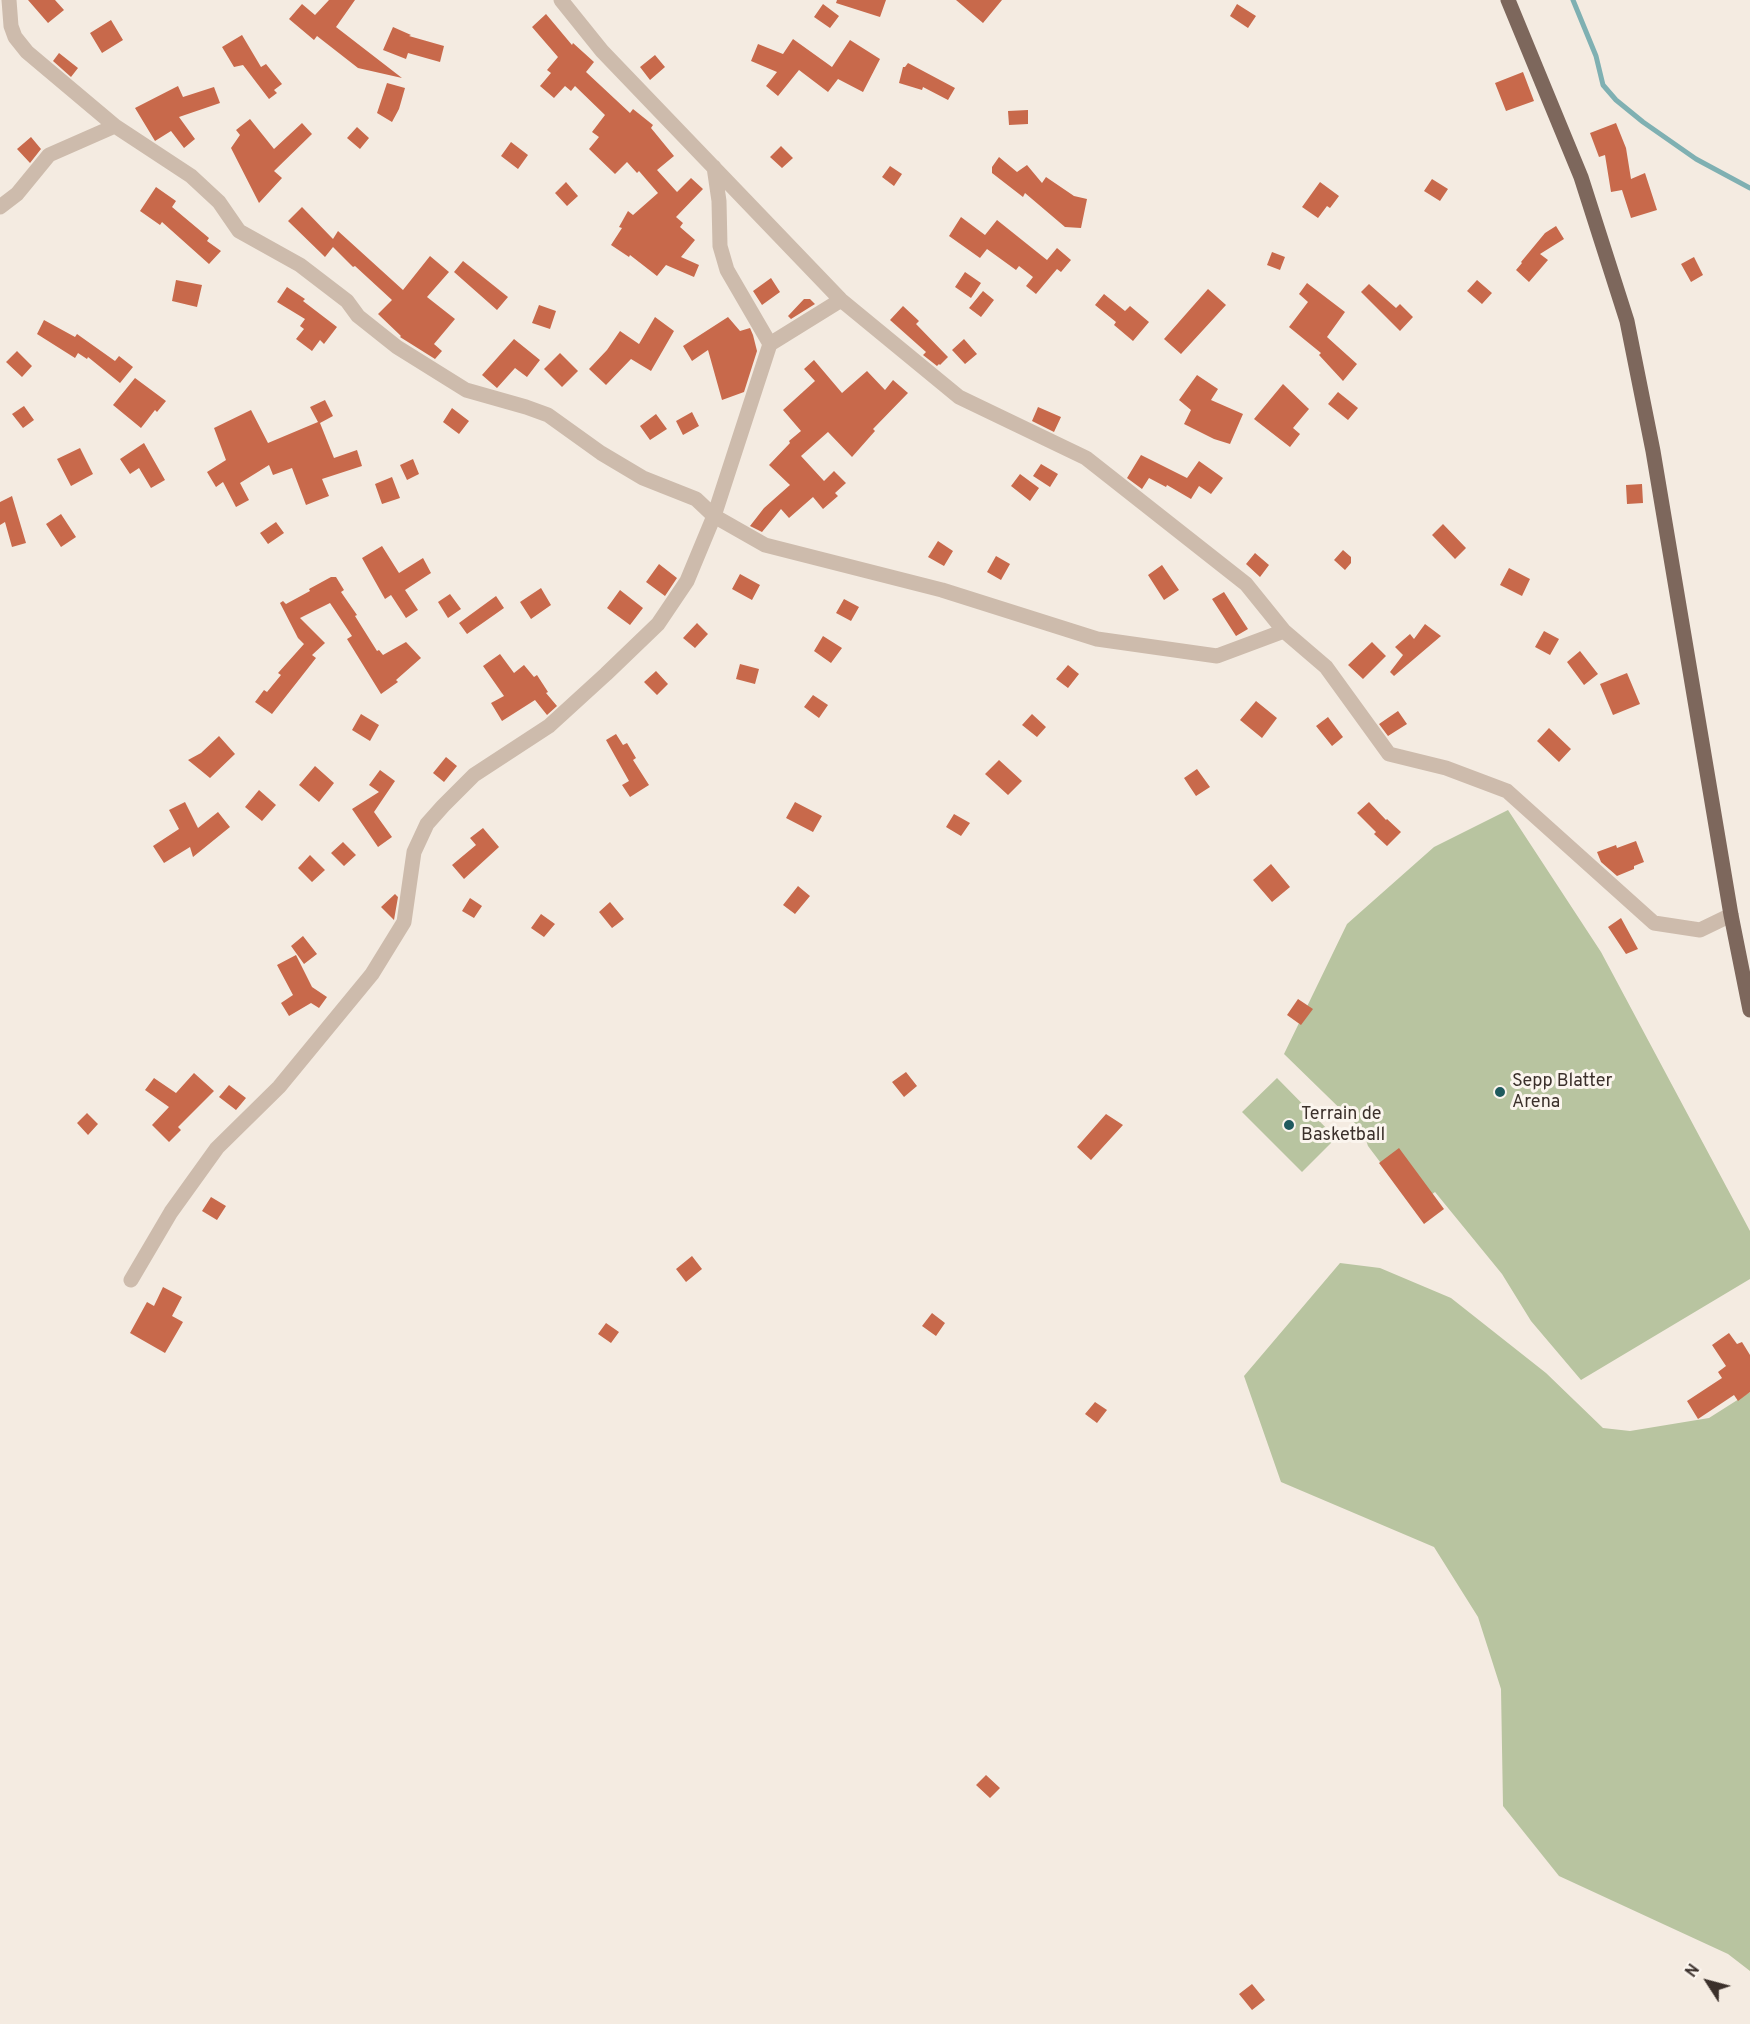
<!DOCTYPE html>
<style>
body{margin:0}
#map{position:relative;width:1750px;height:2024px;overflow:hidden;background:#f4ebe1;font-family:Overpass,sans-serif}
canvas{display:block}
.north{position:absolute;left:1678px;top:1952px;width:60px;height:60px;-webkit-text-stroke:4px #fbf5ee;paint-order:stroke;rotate:306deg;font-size:16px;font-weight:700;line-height:24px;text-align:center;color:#3b302b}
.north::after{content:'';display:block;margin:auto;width:21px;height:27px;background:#3b302b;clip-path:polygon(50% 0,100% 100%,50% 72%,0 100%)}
</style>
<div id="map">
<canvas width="1750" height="2024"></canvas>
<div class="north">N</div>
</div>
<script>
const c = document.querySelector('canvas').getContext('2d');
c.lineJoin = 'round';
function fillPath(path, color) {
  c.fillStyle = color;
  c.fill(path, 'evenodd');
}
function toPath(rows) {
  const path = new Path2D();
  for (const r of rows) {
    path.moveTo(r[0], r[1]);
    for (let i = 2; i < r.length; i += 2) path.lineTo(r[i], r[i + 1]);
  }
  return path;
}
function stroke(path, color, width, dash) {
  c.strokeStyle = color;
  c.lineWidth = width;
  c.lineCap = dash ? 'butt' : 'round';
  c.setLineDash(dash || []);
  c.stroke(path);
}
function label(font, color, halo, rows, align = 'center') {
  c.font = font + ' Overpass,sans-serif';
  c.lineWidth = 6;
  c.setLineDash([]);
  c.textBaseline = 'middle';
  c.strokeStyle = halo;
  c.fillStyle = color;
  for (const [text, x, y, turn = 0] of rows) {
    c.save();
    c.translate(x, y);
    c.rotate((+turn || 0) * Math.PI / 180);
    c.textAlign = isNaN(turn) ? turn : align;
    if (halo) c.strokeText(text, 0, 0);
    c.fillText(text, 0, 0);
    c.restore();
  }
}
fillPath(toPath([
 [1508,810,1601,952,1750,1231,1750,1279,1581,1380,1531,1321,1502,1274,1435,1192,1414,1207,1368,1146,1363,1131,1284,1054,1347,924,1434,847],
 [1277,1078,1336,1138,1302,1172,1242,1112],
 [1340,1263,1380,1268,1451,1298,1546,1373,1603,1428,1630,1431,1709,1418,1750,1392,1750,1971,1728,1954,1559,1876,1503,1806,1501,1689,1478,1617,1434,1547,1281,1482,1244,1376]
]), '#b8c4a0');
stroke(toPath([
 [1573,0,1596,56,1603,85,1616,100,1643,122,1696,159,1750,188]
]), '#7fb0b2', 5);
fillPath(toPath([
 [28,0,55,0,64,10,48,23],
 [329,0,355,0,336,27,402,78,358,68,317,36,314,40,289,19,302,4,315,15],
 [837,0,886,0,880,17,836,3],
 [956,0,1002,0,983,23],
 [823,4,839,16,830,28,814,17],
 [1237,4,1256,16,1248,28,1230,16],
 [546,14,572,45,573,43,594,62,586,72,630,113,633,109,653,125,651,128,674,156,657,170,677,192,691,178,703,189,676,217,683,223,680,227,695,240,681,257,699,265,694,277,666,265,657,276,630,255,629,257,611,245,622,228,619,227,628,211,633,215,658,193,639,171,637,173,627,162,615,174,589,149,599,137,592,132,605,115,575,86,571,91,565,86,554,98,540,86,551,73,547,70,558,57,532,27],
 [111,20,123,40,102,53,90,33],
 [393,27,411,35,409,36,444,46,440,62,408,53,406,59,383,50],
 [242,35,261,67,266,64,282,84,274,90,277,93,269,99,243,65,234,67,222,47],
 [793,39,832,67,850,40,880,59,863,92,838,79,828,92,799,70,778,96,766,86,777,72,751,61,758,44,783,54],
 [59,53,78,68,71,77,53,61],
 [655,55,665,67,650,80,640,67],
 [908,63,955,88,948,100,923,87,922,90,899,83,903,67,905,67],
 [1523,72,1534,101,1506,111,1495,83],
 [387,83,405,88,399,109,392,122,377,113],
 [178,86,183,97,214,87,220,103,179,117,195,139,184,148,171,131,155,141,135,108],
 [1028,110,1028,124,1009,125,1008,111],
 [250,119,274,149,302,123,312,134,274,171,282,178,259,203,231,148,240,135,236,130],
 [1616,123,1626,148,1631,179,1645,173,1657,210,1631,218,1622,190,1611,192,1605,155,1599,157,1590,133],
 [357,127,369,138,360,149,347,138],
 [31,137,41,149,30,163,17,149],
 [511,142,528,155,518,169,501,156],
 [781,146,793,158,782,168,770,157],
 [999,157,1017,172,1027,165,1042,183,1046,177,1074,196,1087,199,1081,228,1065,227,1025,193,1023,197,992,173,992,167],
 [890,166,902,174,894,186,882,177],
 [1432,179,1448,189,1440,201,1424,191],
 [566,182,578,196,567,206,555,193],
 [1320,182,1339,196,1330,208,1327,206,1318,218,1302,207],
 [156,187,176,201,172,207,209,238,207,241,221,251,209,264,162,222,160,225,140,211],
 [302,207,333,239,338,231,403,290,430,256,449,272,427,297,455,319,434,344,442,351,435,359,400,337,401,336,378,314,392,300,355,266,353,267,333,247,325,257,288,221],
 [961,217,985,235,997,220,1047,260,1057,248,1071,260,1061,272,1057,269,1036,294,1026,286,1033,277,1019,266,1016,270,987,249,980,258,949,236],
 [1556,226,1564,239,1540,254,1548,260,1529,282,1516,270,1522,263,1521,262,1545,233],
 [1272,252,1285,257,1280,270,1267,265],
 [1694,257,1703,275,1691,282,1681,264],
 [463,261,508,297,497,310,454,272],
 [965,272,981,283,971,298,955,287],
 [771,278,780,292,762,305,753,291],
 [176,280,202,285,197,307,172,301],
 [1477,280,1492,293,1482,304,1467,291],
 [1307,283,1345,312,1327,337,1357,364,1343,381,1319,355,1321,353,1289,327,1308,302,1299,294],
 [1369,284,1396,308,1400,304,1413,317,1400,331,1361,292],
 [287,287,305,299,303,301,337,327,324,344,320,340,312,351,296,339,304,329,300,326,305,319,277,302],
 [1208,289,1226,305,1181,354,1164,339],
 [983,291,994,300,981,317,969,308],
 [1104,294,1125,311,1130,306,1149,322,1133,341,1114,325,1116,322,1095,305],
 [804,299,810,299,815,304,791,319,788,316],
 [539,305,556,311,550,329,532,323],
 [903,306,919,321,916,324,948,357,940,365,939,364,937,366,923,355,926,352,890,320],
 [655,317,674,331,651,371,631,359,606,385,589,369,607,350,620,331,639,344],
 [728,317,740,331,750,328,753,335,757,351,744,392,722,400,708,350,692,361,683,346],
 [44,320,75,337,77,334,115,361,119,356,133,367,120,383,88,357,87,359,78,353,75,358,37,334],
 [514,339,540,360,527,377,515,368,497,388,482,375],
 [964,339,977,354,965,364,952,350],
 [17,351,32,366,22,377,6,362],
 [560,353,578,371,562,387,544,369],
 [814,360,842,393,867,371,885,390,893,380,908,393,873,429,875,431,852,457,828,432,801,456,824,481,834,471,846,483,835,493,838,496,823,509,813,497,789,518,781,509,762,532,750,526,764,508,790,485,769,465,790,443,789,441,801,431,783,410,815,381,804,369],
 [1197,375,1218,389,1211,400,1243,414,1230,444,1214,439,1184,424,1191,410,1179,400],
 [135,378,166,401,157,412,155,410,141,428,113,405],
 [1283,384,1309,409,1293,428,1300,434,1290,447,1254,419],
 [1338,392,1358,408,1348,420,1328,404],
 [325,400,333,416,320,423,334,458,357,450,362,466,322,479,329,496,306,505,292,468,273,475,269,465,240,483,249,500,236,507,223,482,216,487,207,472,226,460,214,428,251,410,268,443,318,422,310,407],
 [24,406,34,420,23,428,12,414],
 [1038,407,1061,417,1054,432,1032,421],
 [452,408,469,421,459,434,443,422],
 [692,412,699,426,683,435,676,421],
 [656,414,667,429,650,440,640,426],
 [144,443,165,480,151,488,139,468,130,474,120,459],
 [80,448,93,474,71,486,57,459],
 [1141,455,1187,478,1199,461,1223,478,1211,494,1199,486,1191,499,1167,485,1166,487,1149,478,1142,489,1127,478],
 [413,459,419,474,407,480,400,465],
 [1041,464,1058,474,1050,487,1033,476],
 [1020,474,1039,488,1030,501,1011,486],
 [392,477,400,498,382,504,375,484],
 [1642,484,1643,503,1627,504,1626,485],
 [12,496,26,543,12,547,5,522,0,525,0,502],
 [61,514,76,537,61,547,46,524],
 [276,522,284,533,268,544,260,533],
 [1443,524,1466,548,1455,559,1432,535],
 [938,541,953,551,944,566,928,557],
 [382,546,399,573,423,558,431,573,405,590,418,610,406,618,391,595,385,599,362,558],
 [1343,550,1351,557,1351,563,1345,570,1334,560],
 [1255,553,1269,565,1260,577,1246,564],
 [996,556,1010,564,1001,580,987,572],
 [659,564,677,578,665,596,646,582],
 [1162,565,1179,590,1164,600,1148,575],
 [1509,568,1530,579,1522,596,1500,585],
 [740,574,760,585,752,600,732,589],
 [331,577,336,577,344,590,341,592,357,615,355,616,377,651,379,650,383,655,406,642,421,658,396,680,398,682,381,694,347,639,352,636,330,603,300,618,325,643,312,655,316,658,272,714,255,702,264,690,267,692,281,675,278,673,304,644,298,638,280,603,283,601,286,604,310,591,309,589],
 [541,588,551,605,531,619,520,602],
 [620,590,643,608,630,625,607,608],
 [1224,592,1248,629,1236,636,1212,599],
 [450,594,461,609,448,618,438,602],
 [496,596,504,608,467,634,459,623],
 [844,599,859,607,851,621,836,613],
 [697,623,708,634,695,648,683,638],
 [1425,624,1441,636,1394,676,1390,672,1403,655,1395,647,1410,634,1414,639],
 [1544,631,1559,639,1550,655,1535,647],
 [823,636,842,648,831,663,814,651],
 [1372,642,1386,656,1363,679,1348,665],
 [1580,651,1598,674,1584,685,1567,662],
 [500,654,514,673,524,665,534,677,537,675,548,692,546,693,557,706,547,715,535,700,502,721,491,703,504,696,483,666],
 [740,664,759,669,755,684,736,679],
 [1068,665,1079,674,1068,688,1056,679],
 [656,671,668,684,657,695,644,682],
 [1627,673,1640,704,1613,715,1600,684],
 [813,695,828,705,819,718,804,707],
 [1256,701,1277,718,1262,738,1240,720],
 [1398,711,1407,724,1388,736,1379,724],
 [361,714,379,725,370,741,352,730],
 [1032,714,1046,727,1037,737,1022,725],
 [1328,717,1343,737,1332,746,1316,726],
 [1549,728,1571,749,1559,762,1537,741],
 [616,734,623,745,627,743,636,758,633,760,649,785,630,797,622,785,629,781,606,740],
 [219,736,235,754,210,778,188,760,201,753],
 [446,757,457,766,444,782,433,773],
 [999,760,1022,781,1008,795,985,774],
 [315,766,334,783,319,802,299,785],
 [1197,769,1210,787,1196,796,1184,778],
 [380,770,395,781,374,812,392,837,378,847,352,809,379,792,369,785],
 [259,790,276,805,262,821,245,807],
 [185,802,198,828,218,812,230,827,193,857,190,847,164,863,153,846,179,829,169,810],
 [795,802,822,816,813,832,786,818],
 [1369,802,1386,820,1387,819,1401,832,1387,846,1374,834,1376,832,1357,813],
 [954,814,970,823,961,836,946,827],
 [483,828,499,847,464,879,452,865,476,845,470,838],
 [1636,841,1644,862,1634,866,1634,869,1617,876,1601,862,1597,852,1616,845,1617,848],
 [343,842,356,855,344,866,331,853],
 [310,855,325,870,312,882,298,868],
 [1271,864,1290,887,1272,902,1253,880],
 [798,886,810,896,795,914,783,905],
 [395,894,398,897,394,920,381,907],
 [470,898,482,906,474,918,462,911],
 [610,902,624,919,612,928,599,912],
 [541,914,555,924,544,937,531,928],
 [1621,918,1638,949,1626,954,1608,927],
 [303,936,317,954,304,964,291,946],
 [296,955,312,987,327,997,319,1008,311,1003,289,1016,281,1003,293,995,277,965],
 [1298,999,1313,1009,1301,1025,1287,1015],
 [906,1072,917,1086,904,1097,892,1082],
 [194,1073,214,1091,178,1127,181,1130,169,1142,152,1125,169,1107,145,1090,154,1078,176,1093],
 [229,1085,246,1098,236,1110,219,1097],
 [87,1113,98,1124,88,1135,77,1123],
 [1106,1114,1123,1125,1091,1160,1077,1147],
 [1399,1148,1444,1209,1424,1224,1379,1163],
 [211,1197,226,1206,217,1220,202,1211],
 [692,1256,702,1269,686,1282,676,1269],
 [163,1287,182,1297,172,1316,183,1322,165,1353,130,1333,147,1302,154,1306],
 [932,1313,945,1323,936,1336,922,1326],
 [606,1323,619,1332,611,1343,598,1334],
 [1729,1333,1737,1344,1742,1342,1750,1355,1750,1392,1738,1401,1734,1395,1698,1419,1687,1401,1722,1378,1718,1372,1726,1366,1712,1345],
 [1095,1402,1107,1410,1097,1423,1085,1414],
 [986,1775,1000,1788,990,1798,976,1785],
 [1252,1984,1265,2000,1252,2010,1239,1994]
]), '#c8694b');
stroke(toPath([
 [9,0,11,26,15,37,27,52,115,126,191,176,219,202,239,231,300,265,347,301,358,316,397,347,466,390,526,407,548,415,601,453,643,478,696,499,714,516,765,545,942,590,1097,639,1217,656,1284,631],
 [561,0,602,51,841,300,959,397,1086,458,1246,584,1284,631,1326,667,1389,754,1446,768,1507,791,1654,923,1700,930,1731,915],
 [0,207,17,194,49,155,115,126],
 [770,344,841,300],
 [131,1280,171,1212,217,1148,279,1087,372,974,404,922,414,852,427,824,443,806,474,775,549,726,606,674,658,624,687,581,714,516,770,344,727,270,720,246,719,201,714,167]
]), '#cdbbac', 15);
stroke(toPath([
 [1508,0,1581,177,1627,321,1653,451,1731,915,1750,1010]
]), '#7d675c', 15);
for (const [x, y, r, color] of [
 [1500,1092,6,"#1f5a5e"],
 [1289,1125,6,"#1f5a5e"]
]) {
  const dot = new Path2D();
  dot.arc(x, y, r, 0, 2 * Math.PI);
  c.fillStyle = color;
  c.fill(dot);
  stroke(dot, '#fbf5ee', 2);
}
label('18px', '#3b302b', '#fbf5ee', [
 ["Sepp Blatter",1512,1082],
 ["Arena",1512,1103],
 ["Terrain de",1301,1115],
 ["Basketball",1301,1136]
], 'left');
</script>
